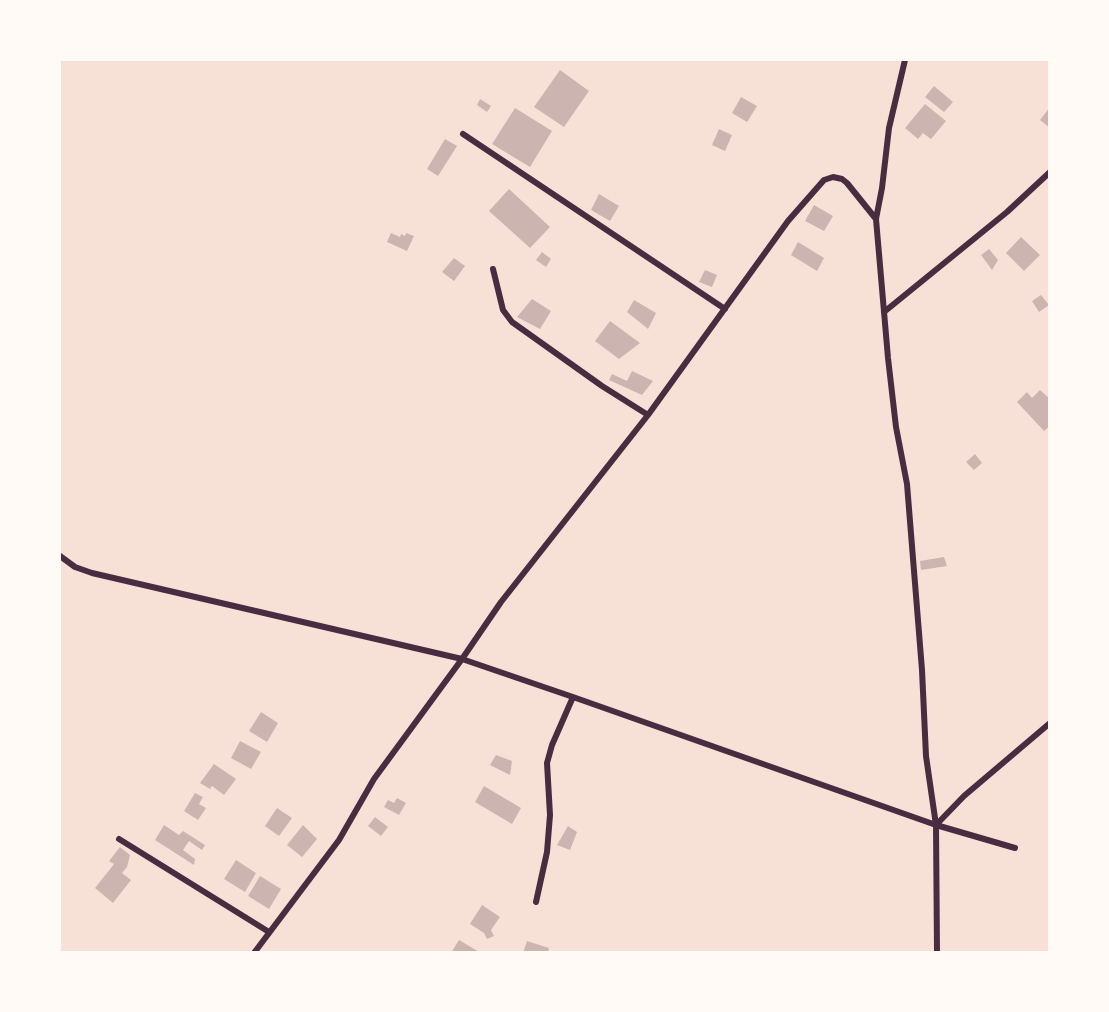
<!DOCTYPE html>
<style>
body{margin:0}
#map{position:relative;width:1109px;height:1012px;overflow:hidden;background:#f7e1d7;font-family:"Roboto Condensed",sans-serif}
canvas{display:block}
.frame{position:absolute;inset:0;border:61px solid #fffaf5;pointer-events:none}
</style>
<div id="map">
<canvas width="1109" height="1012"></canvas>
<div class="frame"></div>
</div>
<script>
const c = document.querySelector('canvas').getContext('2d');
c.lineJoin = 'round';
function fillPath(path, color) {
  c.fillStyle = color;
  c.fill(path, 'evenodd');
}
function toPath(rows) {
  const path = new Path2D();
  for (const r of rows) {
    path.moveTo(r[0], r[1]);
    for (let i = 2; i < r.length; i += 2) path.lineTo(r[i], r[i + 1]);
  }
  return path;
}
function stroke(path, color, width, dash) {
  c.strokeStyle = color;
  c.lineWidth = width;
  c.lineCap = dash ? 'butt' : 'round';
  c.setLineDash(dash || []);
  c.stroke(path);
}
fillPath(toPath([
 [560,70,589,91,564,127,534,107],
 [934,86,953,102,944,112,925,97],
 [741,97,757,106,747,122,732,113],
 [480,99,491,106,487,112,477,105],
 [925,104,946,121,931,139,923,133,918,139,905,128],
 [1050,107,1050,128,1040,120],
 [515,108,552,131,530,167,492,144],
 [719,129,732,135,725,151,712,145],
 [445,139,457,146,438,176,427,169],
 [509,189,550,227,530,248,489,211],
 [599,194,619,206,610,221,591,210],
 [814,205,833,216,824,231,805,221],
 [391,233,400,237,401,234,405,236,406,233,414,236,407,251,387,242],
 [1021,237,1040,255,1024,271,1006,253],
 [798,242,824,258,817,271,791,255],
 [989,249,998,260,992,270,981,255],
 [542,252,551,259,546,267,536,260],
 [454,258,465,266,454,281,442,272],
 [705,270,717,275,712,287,699,282],
 [1041,295,1049,305,1039,312,1032,301],
 [532,299,551,311,540,329,517,317],
 [634,300,656,313,648,329,627,312],
 [610,321,640,343,619,359,595,341],
 [632,371,653,381,642,395,609,380,612,374,627,381],
 [1040,390,1050,399,1050,426,1044,431,1017,402,1027,392,1032,398],
 [975,454,982,463,974,470,966,462],
 [944,557,947,566,921,570,920,561],
 [261,712,278,723,267,742,249,731],
 [240,741,261,752,251,769,231,758],
 [496,755,512,761,510,775,490,765],
 [214,764,236,779,224,795,212,786,210,789,200,783],
 [484,786,521,808,512,824,475,802],
 [195,793,203,797,199,804,206,808,198,820,184,811],
 [397,798,406,803,399,815,384,807,388,800,394,803],
 [277,808,292,818,279,836,265,826],
 [375,817,388,827,381,836,368,826],
 [164,825,179,835,183,831,205,845,202,850,189,841,183,850,195,859,194,865,155,840],
 [303,825,317,839,302,857,287,845],
 [568,826,577,832,570,850,557,845],
 [120,847,130,855,127,867,122,873,131,880,113,903,95,888,114,864,109,861],
 [236,860,256,873,245,892,224,879],
 [260,876,281,889,269,909,248,896],
 [482,905,500,917,491,930,494,936,487,939,484,933,470,924],
 [459,940,481,953,451,953],
 [527,941,549,948,548,953,523,953]
]), '#ccb4b1');
stroke(toPath([
 [905,60,889,128,882,188,876,219,888,358,896,427,907,484,922,670,926,756,936,825,937,953],
 [463,134,725,309],
 [493,269,503,310,512,322,602,386,648,415],
 [884,312,1007,212,1050,172],
 [60,556,75,567,92,573,462,659,573,697,936,825,1015,848],
 [936,825,964,796,1050,723],
 [119,839,269,932],
 [536,902,547,852,550,815,547,763,552,745,573,697],
 [254,953,339,840,374,779,462,659,501,602,648,415,788,221,824,180,833,177,842,179,847,183,876,219]
]), '#4a2c40', 6);
</script>
